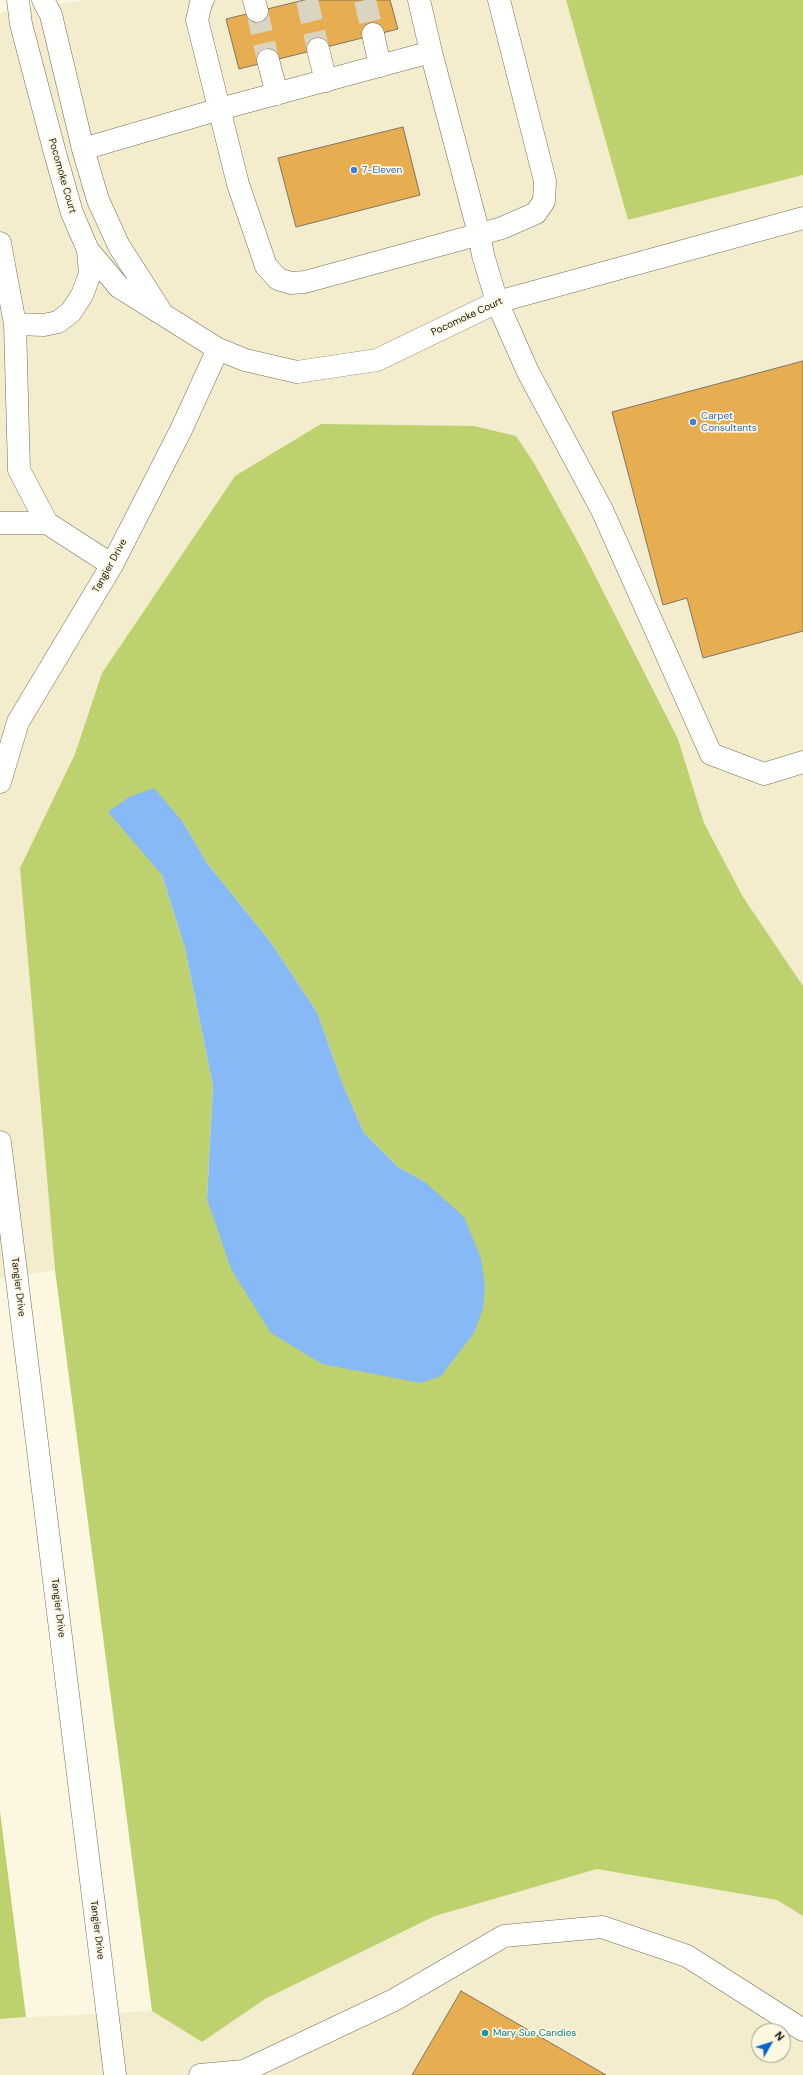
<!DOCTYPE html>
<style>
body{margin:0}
#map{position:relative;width:803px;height:2075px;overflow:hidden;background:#fcf7e0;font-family:"DM Sans",sans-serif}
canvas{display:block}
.north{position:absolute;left:751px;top:2023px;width:40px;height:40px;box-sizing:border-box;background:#fcf7e0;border:1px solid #a09d8c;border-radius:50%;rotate:51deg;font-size:11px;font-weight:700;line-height:16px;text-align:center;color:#17150d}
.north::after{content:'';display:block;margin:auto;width:14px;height:18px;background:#0764cd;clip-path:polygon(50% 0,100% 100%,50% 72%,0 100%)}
</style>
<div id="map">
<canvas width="803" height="2075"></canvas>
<div class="north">N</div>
</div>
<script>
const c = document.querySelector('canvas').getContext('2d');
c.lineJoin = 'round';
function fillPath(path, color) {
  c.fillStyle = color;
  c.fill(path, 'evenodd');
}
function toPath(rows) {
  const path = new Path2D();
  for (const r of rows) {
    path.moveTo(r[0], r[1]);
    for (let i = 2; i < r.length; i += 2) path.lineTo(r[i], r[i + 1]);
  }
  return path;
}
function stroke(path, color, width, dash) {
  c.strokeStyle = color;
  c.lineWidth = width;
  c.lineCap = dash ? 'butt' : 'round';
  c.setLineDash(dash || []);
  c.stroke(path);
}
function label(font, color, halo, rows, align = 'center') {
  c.font = font + ' "DM Sans",sans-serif';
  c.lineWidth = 3.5;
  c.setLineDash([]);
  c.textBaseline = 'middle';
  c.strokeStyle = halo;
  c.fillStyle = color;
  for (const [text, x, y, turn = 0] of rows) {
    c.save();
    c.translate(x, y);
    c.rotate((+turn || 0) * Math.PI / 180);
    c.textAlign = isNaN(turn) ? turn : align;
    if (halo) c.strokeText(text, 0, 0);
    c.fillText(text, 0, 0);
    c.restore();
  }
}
fillPath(toPath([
 [84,0,566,0,628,220,803,175,803,986,743,897,704,823,678,739,235,476,102,673,75,754,20,868,55,1270,0,1279,0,13],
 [597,1869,777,1900,803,1916,803,2075,0,2075,0,2019,152,2011,202,2042,265,1999,435,1916],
 [759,2031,783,2031,783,2055,759,2055]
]), '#f3eccd');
fillPath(toPath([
 [566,0,803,0,803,175,628,220],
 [321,424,474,426,516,436,534,463,579,544,678,739,704,823,743,897,803,986,803,1916,777,1900,597,1869,435,1916,265,1999,202,2042,152,2011,55,1270,20,868,75,754,102,673,235,476],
 [183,822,207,863,272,944,317,1012,343,1085,364,1133,398,1167,425,1182,207,1199,213,1086,185,948,162,875],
 [0,1811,26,2017,0,2019]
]), '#bed16f');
fillPath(toPath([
 [154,788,183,822,207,863,272,944,317,1012,343,1085,364,1133,398,1167,425,1182,464,1217,481,1258,485,1286,483,1309,474,1333,441,1376,421,1383,322,1364,271,1333,231,1269,207,1199,213,1086,185,948,162,875,108,812,129,797]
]), '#87b9f6');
const building = toPath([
 [304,0,390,0,398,29,239,69,226,19,304,0],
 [403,127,420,195,296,227,278,158,403,127],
 [803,361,803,631,703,658,687,598,663,605,612,412,803,361],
 [461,1991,606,2075,412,2075,461,1991]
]);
fillPath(building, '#e7ad51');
stroke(building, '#827563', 1);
stroke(toPath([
 [307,0,318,49],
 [365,0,373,34],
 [257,11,268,60]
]), '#dad5c0', 22, [22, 11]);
const minor = toPath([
 [18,0,21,24,55,153,72,213,88,250,119,287,218,349,245,360,297,372,377,360,497,302,803,218],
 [43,0,51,15,83,149,98,200,119,246,160,310],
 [203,0,201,3,197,20,238,184,266,266,278,279,291,283,305,282,502,228,536,213,544,201,545,181,499,0],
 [254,0,257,11],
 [419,0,431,52],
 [373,34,380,66],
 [318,49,326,81],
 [268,60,277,94],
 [83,149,220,109,431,52,479,234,483,255,497,302,528,372,602,510,711,754,764,774,803,762],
 [0,243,15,324,19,470,47,523,112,565],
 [15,324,44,325,58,322,71,312,82,295,90,274,88,250],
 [0,523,47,523],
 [0,782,18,722,112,565,181,430,218,349],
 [0,1142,115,2075],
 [200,2075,244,2071,394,2000,504,1936,602,1927,687,1956,803,2030]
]);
stroke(minor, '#736f5a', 23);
stroke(minor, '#fff', 22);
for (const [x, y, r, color] of [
 [354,170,4,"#3f7fe0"],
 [693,422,4,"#3f7fe0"],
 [485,2033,4,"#0f9aa8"]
]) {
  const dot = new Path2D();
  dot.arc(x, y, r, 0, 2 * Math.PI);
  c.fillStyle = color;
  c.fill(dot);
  stroke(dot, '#fcf7e0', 1.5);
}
label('10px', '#366cbe', '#fcf7e0', [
 ["7-Eleven",362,170],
 ["Carpet",701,416],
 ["Consultants",701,428]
], 'left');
label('10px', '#17150d', '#fcf7e0', [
 ["Pocomoke Court",62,176,74],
 ["Pocomoke Court",467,317,-25],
 ["Tangier Drive",110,566,-61],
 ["Tangier Drive",18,1287,83],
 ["Tangier Drive",58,1608,83],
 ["Tangier Drive",97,1930,83]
]);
label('10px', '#0d838f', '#fcf7e0', [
 ["Mary Sue Candies",493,2033]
], 'left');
</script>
